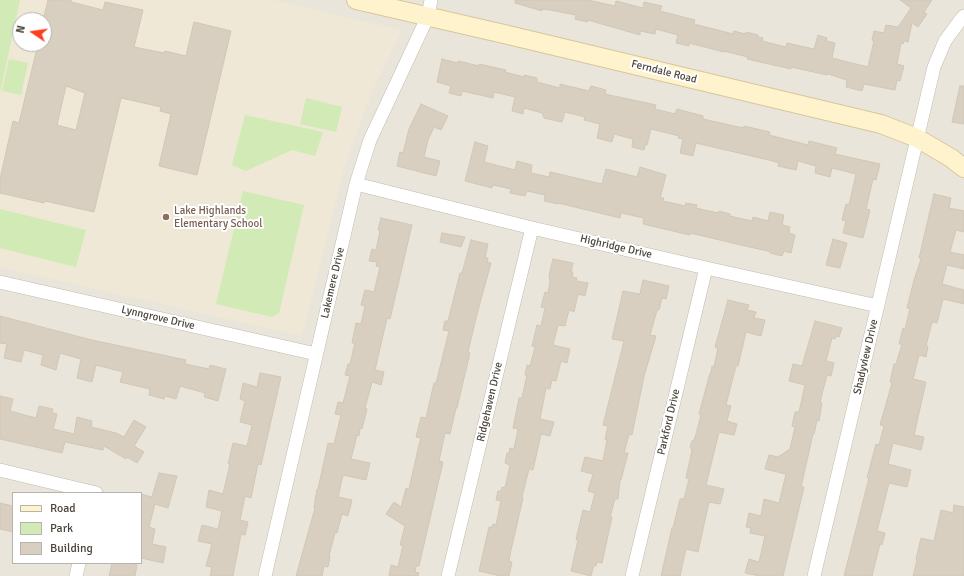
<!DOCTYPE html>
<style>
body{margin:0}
#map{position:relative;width:964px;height:576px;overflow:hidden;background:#f6f3ec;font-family:Signika,sans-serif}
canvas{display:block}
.legend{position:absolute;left:12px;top:492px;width:130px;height:72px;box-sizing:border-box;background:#fff;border:1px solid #b7b4b0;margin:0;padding:5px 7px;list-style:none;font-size:12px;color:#4b4439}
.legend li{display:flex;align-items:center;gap:8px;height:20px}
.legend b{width:20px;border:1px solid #b7b4b0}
.north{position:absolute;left:12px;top:12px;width:40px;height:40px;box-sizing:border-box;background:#fff;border:1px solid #b7b4b0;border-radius:50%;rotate:283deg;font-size:11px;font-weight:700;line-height:16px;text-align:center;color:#4b4439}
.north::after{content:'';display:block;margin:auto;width:14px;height:18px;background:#fc3f1d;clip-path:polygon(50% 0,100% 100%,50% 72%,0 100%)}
</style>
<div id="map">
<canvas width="964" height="576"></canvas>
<ul class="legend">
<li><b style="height:5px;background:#fff3cd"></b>Road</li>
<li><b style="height:11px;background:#d2eab5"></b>Park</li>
<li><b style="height:11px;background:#d8cfc1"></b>Building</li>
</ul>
<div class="north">N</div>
</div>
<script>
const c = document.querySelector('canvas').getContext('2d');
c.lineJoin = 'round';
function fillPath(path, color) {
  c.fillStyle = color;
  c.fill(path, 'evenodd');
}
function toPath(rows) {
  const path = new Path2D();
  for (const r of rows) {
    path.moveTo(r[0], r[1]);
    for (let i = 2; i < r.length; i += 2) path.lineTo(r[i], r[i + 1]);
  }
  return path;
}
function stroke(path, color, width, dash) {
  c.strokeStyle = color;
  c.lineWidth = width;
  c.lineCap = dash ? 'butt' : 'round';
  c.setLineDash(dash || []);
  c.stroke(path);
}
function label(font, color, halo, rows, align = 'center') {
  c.font = font + ' Signika,sans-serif';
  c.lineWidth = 4;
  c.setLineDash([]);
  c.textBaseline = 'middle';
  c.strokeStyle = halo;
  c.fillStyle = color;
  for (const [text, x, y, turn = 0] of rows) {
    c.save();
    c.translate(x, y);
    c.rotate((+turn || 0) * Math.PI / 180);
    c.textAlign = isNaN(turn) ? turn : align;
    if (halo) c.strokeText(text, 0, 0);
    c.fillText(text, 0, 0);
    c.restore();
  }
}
fillPath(toPath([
 [0,0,964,0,964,576,0,576],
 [20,20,44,20,44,44,20,44],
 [13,493,141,493,141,563,13,563]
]), '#eae5da');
fillPath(toPath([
 [0,0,273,0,402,30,371,94,344,168,302,336,0,267],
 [20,20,44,20,44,44,20,44]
]), '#efe8d6');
fillPath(toPath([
 [0,0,20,0,0,93],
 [9,59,28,63,21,95,2,91],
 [306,98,342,107,336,132,300,124],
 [245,115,323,132,315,156,292,150,246,171,232,165],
 [243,191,304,205,279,313,272,317,216,304],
 [0,209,86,230,76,267,0,248]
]), '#d2eab5');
const building = toPath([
 [48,0,71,0,71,2,103,10,105,2,143,10,134,47,164,53,165,51,186,56,194,22,231,31,197,175,159,166,171,114,160,111,161,107,121,98,94,212,45,201,44,203,0,193,0,179,13,121,19,123,38,44,44,44,44,16,48,0],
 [66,86,85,93,76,130,57,125,66,86],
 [515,0,588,0,615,6,616,1,643,8,644,2,662,6,660,11,695,20,694,24,733,34,734,31,745,34,746,32,758,35,758,37,763,38,762,41,786,47,787,43,814,49,818,35,827,38,826,41,835,43,832,58,868,67,874,41,872,40,874,31,884,33,886,25,898,27,911,8,900,0,932,0,924,12,927,14,918,27,912,23,908,42,904,41,903,44,901,43,897,64,904,66,900,81,897,80,895,90,864,84,862,91,846,87,847,80,828,74,827,75,791,67,791,69,747,59,748,57,724,51,724,52,689,43,689,46,676,43,678,35,656,29,655,34,640,31,640,35,588,20,587,22,575,19,576,15,550,10,542,9,542,11,515,3,515,0],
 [442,59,457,63,458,61,479,66,479,64,506,70,505,72,524,77,524,75,537,78,537,82,560,88,560,84,589,91,591,86,606,90,605,94,656,105,655,109,675,114,677,109,703,116,703,119,743,128,744,126,770,132,769,135,808,145,809,141,837,148,835,154,880,164,876,180,873,179,866,209,870,210,863,238,843,233,846,221,842,220,846,204,849,205,856,174,832,168,830,177,815,173,816,166,798,161,796,170,778,166,779,163,773,161,696,143,693,156,680,153,683,139,678,138,679,136,651,129,647,145,645,145,644,150,632,147,633,139,614,134,612,142,597,138,600,124,584,120,585,117,565,112,562,122,544,118,542,113,524,108,523,114,512,111,515,97,494,92,493,98,462,91,461,96,449,93,451,86,437,82,442,59],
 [960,86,964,86,964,124,952,122,960,86],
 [421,104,448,116,441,130,434,127,428,140,424,157,440,161,436,176,397,166,400,152,403,153,409,129,421,104],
 [475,142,488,146,484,162,515,170,517,161,532,165,531,173,549,177,550,172,602,184,606,169,637,177,640,167,666,175,660,198,664,198,663,201,685,206,686,203,697,205,696,208,718,213,719,211,730,214,730,216,752,221,753,217,768,221,770,212,784,215,782,225,790,227,789,233,795,235,791,253,784,251,782,256,770,253,771,252,767,251,724,241,690,233,690,235,643,224,644,218,621,213,620,218,558,203,558,204,544,201,545,195,527,191,525,196,510,193,511,189,493,185,492,188,465,181,475,142],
 [934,194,951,198,949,208,964,211,964,232,956,230,950,252,964,255,964,269,947,265,942,284,964,290,964,304,943,299,937,323,932,322,926,346,928,346,926,357,919,355,913,379,926,382,914,435,924,437,921,450,893,443,888,464,911,470,907,487,889,483,877,531,885,533,882,545,880,544,872,576,844,576,869,478,867,478,876,444,879,445,884,426,880,425,892,383,890,382,894,364,896,364,902,344,899,344,903,328,905,329,910,309,907,308,914,280,921,259,919,258,934,194],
 [381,218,412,225,390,319,387,318,375,370,384,372,381,385,372,382,365,408,367,409,362,429,360,428,359,436,357,435,351,459,370,463,366,480,343,475,338,497,352,500,348,516,342,514,337,533,335,533,329,556,330,557,328,567,324,566,322,576,296,576,315,508,314,508,317,489,318,489,328,443,334,444,341,415,335,414,338,402,343,403,350,376,345,375,348,364,350,364,355,343,352,343,356,323,361,324,365,306,361,305,365,290,374,292,380,267,376,266,377,262,369,261,372,249,376,250,380,231,378,230,381,218],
 [442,233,465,237,461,247,440,242,442,233],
 [833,239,847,243,840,268,826,265,833,239],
 [471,240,488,244,485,258,488,258,487,262,491,263,478,310,468,352,470,353,457,408,456,408,450,434,445,433,439,461,443,462,419,566,416,566,415,572,419,573,418,576,389,576,391,565,398,567,403,545,400,545,405,526,386,514,394,502,401,507,406,488,409,489,419,445,421,438,416,437,421,417,426,418,434,383,436,383,449,331,443,330,445,321,448,321,460,273,462,273,471,240],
 [553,259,573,263,571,272,573,272,572,277,577,278,576,281,588,283,585,296,578,294,574,312,569,310,565,326,558,325,553,345,570,349,567,363,561,361,556,381,552,380,550,389,546,388,540,419,554,422,550,436,541,434,533,470,529,469,522,497,523,498,511,550,509,561,512,562,509,576,500,576,479,571,489,527,492,527,493,524,496,525,501,501,496,500,498,491,501,491,502,487,505,488,510,465,505,463,507,453,509,453,510,448,514,449,518,429,513,428,519,398,522,398,527,375,525,375,527,365,530,366,535,347,532,346,537,325,541,326,545,308,541,307,545,292,548,293,550,281,549,275,553,259],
 [643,280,669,286,666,299,662,298,659,310,657,310,650,335,656,336,644,376,632,435,629,434,624,453,628,453,621,480,620,480,618,499,615,499,610,517,612,517,602,563,597,562,596,566,594,565,591,576,571,571,578,540,576,539,583,510,590,512,595,493,588,491,593,474,581,471,585,457,603,461,607,440,605,439,608,426,603,425,624,341,612,339,623,291,640,294,643,280],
 [728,300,749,305,747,310,756,312,754,318,765,320,761,336,746,332,738,366,736,366,726,405,731,406,727,421,737,424,734,435,719,432,706,485,724,489,720,504,709,502,698,552,686,549,680,576,661,576,672,528,673,528,680,499,684,499,689,479,686,478,692,450,690,447,692,441,694,440,696,434,701,415,699,414,710,373,711,373,712,366,714,367,718,348,715,347,728,300],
 [0,316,92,340,186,360,185,364,209,369,210,365,226,369,218,401,204,397,205,393,180,386,176,399,165,396,164,399,149,395,150,389,120,382,123,372,96,365,92,382,77,378,81,359,60,353,56,370,41,365,43,355,24,350,21,362,4,358,7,344,0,343,0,316],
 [815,321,842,328,839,337,836,336,835,339,832,338,826,361,834,363,831,376,827,375,820,402,822,403,819,421,817,420,814,434,813,434,801,487,804,487,783,576,760,576,745,573,749,559,759,562,765,536,750,533,751,528,746,527,749,513,761,516,764,499,779,503,786,474,765,469,769,455,778,457,790,449,795,427,792,426,795,412,799,412,805,385,789,381,793,364,802,366,815,321],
 [260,373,281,377,261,465,258,464,251,498,245,496,240,520,248,522,245,535,241,534,233,576,210,576,212,567,206,566,212,544,198,541,202,525,218,529,222,511,206,507,209,490,223,494,230,464,228,464,233,443,247,446,252,425,240,422,245,401,240,399,243,383,257,387,260,373],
 [0,396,13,399,10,411,36,418,39,406,53,409,52,413,57,414,53,429,74,434,77,417,92,421,91,427,116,433,124,437,134,420,146,427,134,446,144,452,137,463,127,457,126,459,104,446,103,450,65,442,62,453,0,439,0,396],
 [159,473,177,476,168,508,155,504,149,527,155,529,152,544,166,547,163,563,141,558,141,494,152,497,159,473],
 [0,503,13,506,13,532,0,529,0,503],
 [954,505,964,507,964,576,913,576,917,560,916,559,921,538,934,541,941,510,953,513,954,505],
 [112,563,129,563,137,565,135,576,109,576,112,563]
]);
fillPath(building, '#d8cfc1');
stroke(building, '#d3c7b4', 1);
const street = toPath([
 [356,184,532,228,706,268,878,306],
 [0,282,316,354],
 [0,470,96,493],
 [76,576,79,563],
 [265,576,356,184,370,140,428,16,431,0],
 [448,576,532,228],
 [632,576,706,268],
 [814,576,934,67,945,41,961,19,964,16]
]);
const secondary = toPath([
 [356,0,504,34,881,124,917,138,951,158,964,168]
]);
stroke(street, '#c2bbae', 14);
stroke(secondary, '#d6c79b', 20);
stroke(street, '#fff', 13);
stroke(secondary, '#fff3cd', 18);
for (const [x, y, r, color] of [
 [166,217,4,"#8d6e63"]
]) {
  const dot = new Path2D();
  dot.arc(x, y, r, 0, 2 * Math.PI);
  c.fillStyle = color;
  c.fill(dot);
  stroke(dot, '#fff', 1.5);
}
label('11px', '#4b4439', '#fff', [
 ["Ferndale Road",664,72,14],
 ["Highridge Drive",616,247,13],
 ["Lakemere Drive",333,283,-77],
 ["Lynngrove Drive",158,318,13],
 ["Shadyview Drive",866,357,-77],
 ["Ridgehaven Drive",490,402,-77],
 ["Parkford Drive",669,422,-77]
]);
label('11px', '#785e54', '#fff', [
 ["Lake Highlands",174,211],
 ["Elementary School",174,224]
], 'left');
</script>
